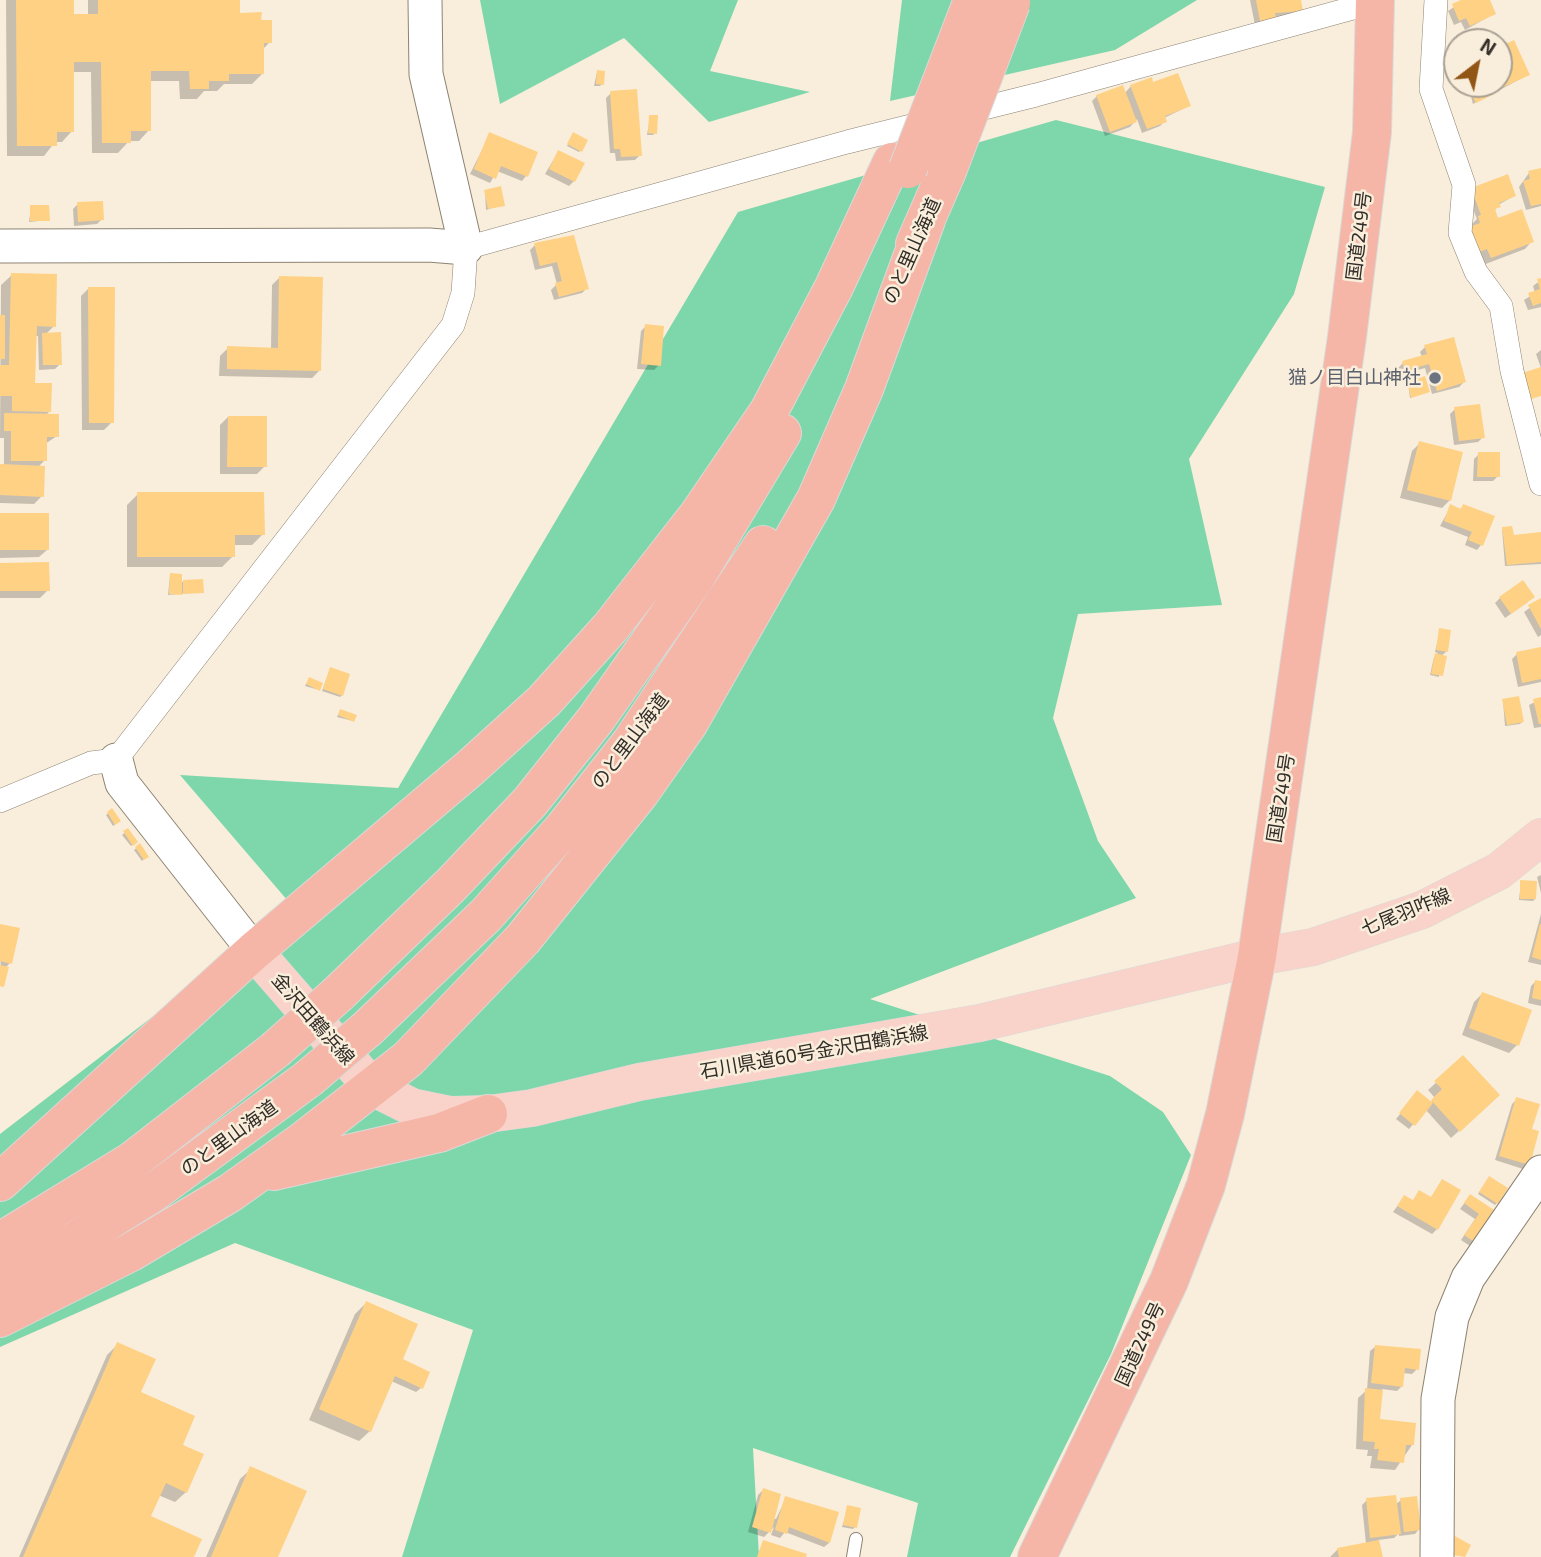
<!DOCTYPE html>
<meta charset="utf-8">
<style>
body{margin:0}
#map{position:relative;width:1541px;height:1557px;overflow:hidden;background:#f9eedc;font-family:"Exo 2",sans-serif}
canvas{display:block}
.north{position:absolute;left:1443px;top:28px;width:70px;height:70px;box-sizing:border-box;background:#f9eedc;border:2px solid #a9a194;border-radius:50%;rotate:32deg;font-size:19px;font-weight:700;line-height:28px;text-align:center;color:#322d27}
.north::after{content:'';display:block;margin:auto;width:24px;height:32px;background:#915516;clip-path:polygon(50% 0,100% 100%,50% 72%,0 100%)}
</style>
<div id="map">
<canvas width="1541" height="1557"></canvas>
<div class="north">N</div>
</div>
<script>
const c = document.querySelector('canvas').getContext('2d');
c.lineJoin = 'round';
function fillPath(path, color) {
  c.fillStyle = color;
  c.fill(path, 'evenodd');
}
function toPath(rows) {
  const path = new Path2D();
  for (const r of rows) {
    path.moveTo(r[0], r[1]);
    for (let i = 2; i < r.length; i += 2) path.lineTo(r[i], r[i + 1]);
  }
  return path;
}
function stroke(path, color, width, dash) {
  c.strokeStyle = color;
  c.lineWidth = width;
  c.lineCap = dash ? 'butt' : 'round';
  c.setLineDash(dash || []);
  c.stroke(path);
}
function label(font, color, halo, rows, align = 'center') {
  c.font = font + ' "Exo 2","Noto Sans JP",sans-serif';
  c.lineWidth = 5;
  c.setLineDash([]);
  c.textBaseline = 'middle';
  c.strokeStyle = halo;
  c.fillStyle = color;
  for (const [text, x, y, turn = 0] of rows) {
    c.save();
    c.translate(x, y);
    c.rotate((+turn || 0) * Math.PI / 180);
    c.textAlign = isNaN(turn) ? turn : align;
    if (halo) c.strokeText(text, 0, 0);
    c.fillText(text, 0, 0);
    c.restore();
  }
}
fillPath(toPath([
 [480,0,738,0,710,71,810,92,709,122,624,38,500,104],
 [902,0,1197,0,1115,50,890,101],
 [1056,120,1325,187,1294,294,1189,459,1222,605,1078,614,1053,718,1098,841,1136,898,870,999,1110,1076,1163,1112,1191,1155,1111,1354,1010,1557,907,1557,918,1503,753,1448,759,1557,402,1557,473,1330,235,1243,0,1347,0,1134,294,908,180,775,398,788,738,212]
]), '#7dd7ab');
fillPath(toPath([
 [6,0,72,0,72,16,88,16,88,0,239,0,239,14,260,22,270,42,262,50,263,73,252,84,224,84,217,91,204,91,197,99,180,99,179,81,149,81,149,130,139,141,129,141,118,153,92,153,91,72,72,72,72,131,62,142,55,142,44,156,7,156],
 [1250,0,1299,0,1301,11,1296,16,1274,17,1269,22,1255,25],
 [1465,0,1488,0,1494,14,1465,30,1461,22,1454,25,1448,11],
 [1499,49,1528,75,1473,104,1469,89,1478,84,1499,84],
 [1457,63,1457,84,1469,84,1458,90,1448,70],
 [597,72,602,84,600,86,594,86],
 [1152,85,1189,106,1164,118,1165,121,1160,126,1142,133,1137,119,1130,127,1105,136,1092,101,1097,96,1124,94,1131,86],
 [611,93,640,155,635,160,616,161,615,153,610,153,606,98],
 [650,117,655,133,653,135,647,135],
 [490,134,526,176,522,181,497,171,490,183,470,174],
 [572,136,581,150,579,152,567,146],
 [558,152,574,181,569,186,545,174],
 [1541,170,1541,206,1526,210,1519,187,1529,173],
 [485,191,503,205,486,210],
 [1467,194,1514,196,1498,205,1494,212,1497,220,1532,241,1525,249,1483,265,1471,225,1477,219],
 [78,204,102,219,97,224,74,226,73,209],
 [31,207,48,220,29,222],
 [573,237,587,288,582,293,554,300,551,290,557,284,552,266,535,270,530,250,535,245],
 [12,275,54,326,46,334,60,364,55,369,39,370,38,336,35,336,34,384,49,412,46,415,57,436,45,444,45,460,38,467,42,496,34,504,0,503,0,466,4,466,4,438,0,438,1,285],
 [280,277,319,371,312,378,219,376,220,356,228,348,271,349,272,285],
 [1541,280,1541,307,1528,310,1524,300,1535,293,1533,286],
 [89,288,112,422,104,430,82,430,81,296],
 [646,326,659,365,654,370,637,369,641,331],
 [1425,347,1464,382,1459,387,1432,394,1425,368,1400,375,1398,368,1403,363,1422,357,1420,352],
 [1541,350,1541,368,1536,354],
 [1408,383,1428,391,1410,398],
 [1455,409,1483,437,1478,442,1454,445,1450,414],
 [228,417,265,466,257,474,220,474,220,425],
 [1420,443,1450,500,1442,508,1400,498,1412,451],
 [1479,454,1498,476,1493,481,1473,481,1474,459],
 [138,494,263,534,252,545,233,545,233,556,222,567,127,567,127,505],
 [1451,506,1459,510,1464,506,1481,545,1477,550,1465,545,1468,537,1440,526],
 [0,515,47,550,39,557,0,558],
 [1502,529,1512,539,1541,534,1541,564,1505,566],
 [0,564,48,590,40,598,0,598],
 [170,575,180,582,202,581,202,592,168,595],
 [1500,598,1528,602,1505,618,1495,603],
 [1541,600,1541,635,1538,637,1524,612],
 [1440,630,1446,652,1441,656,1439,677,1430,675,1434,657,1438,653,1435,652],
 [1541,649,1541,682,1518,687,1512,659,1517,654],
 [330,669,342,695,340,697,322,691],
 [308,681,319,690,305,686],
 [1541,699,1541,727,1534,728,1529,705],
 [1503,701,1522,722,1520,724,1505,726],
 [339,713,353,721,337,717],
 [111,811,117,823,113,826,106,815],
 [128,830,136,842,131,846,122,835],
 [139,846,147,856,142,861,134,850],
 [1541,875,1541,893,1537,877],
 [1521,882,1535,899,1533,901,1519,900],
 [1541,914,1541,965,1528,962],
 [0,926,10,963,5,968,1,988],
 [1536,981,1541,982,1541,1006,1528,1003,1531,986],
 [1482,994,1517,1045,1509,1053,1462,1035,1474,1002],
 [1463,1058,1490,1103,1451,1138,1426,1110,1409,1129,1396,1119,1413,1098,1430,1103,1435,1098,1428,1090],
 [1517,1099,1530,1130,1528,1164,1523,1169,1495,1160,1512,1104],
 [1487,1180,1497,1203,1495,1205,1478,1194],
 [1442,1181,1437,1229,1432,1234,1393,1212,1404,1197,1412,1202,1419,1192,1430,1199],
 [1466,1201,1494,1213,1470,1246,1461,1240,1475,1219,1460,1209],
 [366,1303,398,1366,421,1388,416,1392,391,1381,370,1431,359,1441,309,1420,355,1314],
 [118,1344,139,1393,181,1446,186,1492,175,1502,158,1495,149,1517,192,1557,19,1557,107,1355],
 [1375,1347,1417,1369,1412,1374,1403,1373,1402,1386,1397,1391,1382,1389,1378,1420,1412,1445,1395,1470,1370,1468,1372,1456,1367,1456,1368,1450,1356,1449,1358,1398,1367,1390,1370,1351],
 [251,1469,277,1557,206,1557,240,1479],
 [763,1490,773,1518,776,1519,786,1498,837,1513,829,1543,824,1547,785,1532,780,1538,771,1535,774,1527,764,1537,748,1532,758,1495],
 [1367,1500,1395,1505,1401,1500,1419,1529,1415,1534,1399,1536,1399,1533,1394,1538,1378,1540,1381,1557,1330,1557,1338,1549,1366,1544,1362,1505],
 [848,1507,855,1527,853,1529,842,1527]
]), '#0003');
fillPath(toPath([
 [16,0,74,0,74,14,98,14,98,0,240,0,240,13,262,12,261,20,272,20,272,43,264,43,264,74,229,74,229,81,209,81,209,89,190,89,189,71,151,71,151,131,131,131,131,143,102,143,101,62,74,62,74,132,57,132,57,146,17,146],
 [1256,0,1301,0,1303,11,1275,13,1276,18,1260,21],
 [1461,0,1490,0,1496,14,1470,26,1466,18,1459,21,1452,4],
 [1514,40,1530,75,1492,92,1489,84,1499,84,1499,47],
 [597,70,605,71,604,85,596,84],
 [1178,73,1191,106,1165,116,1167,122,1147,129,1130,85,1152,77,1153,82],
 [1474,84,1486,84,1492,95,1476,103,1468,87],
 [1123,85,1137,122,1110,132,1096,95],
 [637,89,642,156,621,157,620,149,614,149,610,91],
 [649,115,658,115,657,134,648,133],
 [489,132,538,152,528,177,501,166,496,179,474,169],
 [573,132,588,140,582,152,567,144],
 [558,150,585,163,575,182,549,169],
 [1541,168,1541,204,1531,206,1523,181,1530,179,1528,171],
 [1508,174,1516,196,1499,203,1501,207,1495,209,1498,218,1522,209,1534,242,1491,258,1487,249,1476,253,1466,228,1480,223,1478,216,1481,215,1471,188],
 [501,186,505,206,488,209,484,190],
 [103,201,104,220,78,222,77,202],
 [30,205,49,205,50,221,30,221],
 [574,235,589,289,559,297,555,283,562,281,557,262,540,266,534,243],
 [11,273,57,274,56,327,37,326,35,383,52,383,51,412,12,411,12,396,0,396,0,365,9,365],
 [279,276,323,277,321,371,227,369,227,346,278,348],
 [1541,278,1541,303,1533,306,1528,293,1540,289,1537,279],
 [88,287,115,287,114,423,89,423],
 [0,315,5,315,5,359,0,359],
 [645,324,664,326,661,366,641,364],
 [61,332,62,365,43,365,42,333],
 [1454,337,1466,382,1437,391,1429,364,1405,371,1402,361,1427,354,1424,345],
 [1541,367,1541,396,1528,400,1519,374],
 [1425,376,1430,392,1411,398,1407,382],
 [1480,404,1485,438,1459,441,1454,407],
 [4,413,59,414,59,437,47,437,47,461,11,461,11,431,4,431],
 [228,416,267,416,267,467,227,467],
 [1419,441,1463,452,1451,501,1407,490],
 [1478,452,1500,452,1500,477,1477,477],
 [0,464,45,466,44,497,0,495],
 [137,492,264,492,265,535,235,535,235,557,137,557],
 [1450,504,1461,509,1463,504,1495,516,1483,546,1468,540,1472,532,1444,521],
 [0,513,49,513,49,550,0,550],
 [1512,526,1514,535,1541,532,1541,562,1507,565,1502,527],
 [49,562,50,591,0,591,0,563],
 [170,573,182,574,182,595,169,594],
 [203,579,204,593,183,594,183,580],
 [1523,580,1535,597,1511,614,1499,597],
 [1541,598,1541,629,1528,605],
 [1439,628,1451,630,1448,652,1436,650],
 [1541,647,1541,679,1522,683,1516,652],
 [1435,653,1447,656,1443,676,1431,674],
 [330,667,350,674,343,696,323,689],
 [309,677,323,683,320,691,306,684],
 [1519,696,1524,722,1507,725,1502,699],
 [1541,697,1541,724,1539,724,1533,699],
 [340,709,357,715,354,722,338,715],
 [112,808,121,821,115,825,107,812],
 [128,828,138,842,133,846,123,831],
 [140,843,149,857,144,860,135,847],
 [1520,880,1537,881,1536,899,1520,899],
 [0,924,20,928,12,964,0,961],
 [1540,924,1541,924,1541,960,1532,957],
 [0,965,9,967,4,987,0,986],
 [1535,980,1541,981,1541,1000,1532,998],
 [1482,992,1532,1010,1519,1046,1469,1028],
 [1463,1055,1500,1095,1460,1132,1431,1100,1442,1089,1434,1081],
 [1417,1090,1433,1103,1415,1126,1399,1113],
 [1516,1097,1540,1104,1532,1129,1539,1131,1530,1165,1499,1156],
 [1489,1176,1508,1188,1498,1204,1479,1192],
 [1442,1179,1461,1190,1438,1230,1397,1206,1404,1195,1413,1200,1419,1190,1431,1197],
 [1470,1194,1497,1212,1476,1243,1464,1235,1479,1214,1464,1203],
 [366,1301,418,1324,403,1359,430,1372,423,1389,395,1376,371,1432,319,1409],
 [117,1342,156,1359,141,1392,195,1416,183,1445,204,1454,187,1493,166,1483,151,1516,202,1539,194,1557,23,1557],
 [1375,1345,1421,1349,1419,1370,1405,1368,1403,1387,1371,1383],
 [1365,1388,1383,1390,1380,1419,1416,1423,1414,1445,1406,1445,1404,1463,1377,1460,1379,1449,1374,1449,1375,1442,1363,1441],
 [250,1466,307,1491,278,1557,211,1557],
 [763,1488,781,1494,771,1533,752,1527],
 [1396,1495,1401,1534,1370,1538,1366,1498],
 [785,1496,839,1512,830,1543,789,1527,787,1534,775,1530],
 [1417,1496,1421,1530,1404,1532,1400,1498],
 [847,1505,861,1508,857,1528,843,1525],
 [1455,1536,1471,1545,1465,1557,1446,1554],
 [763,1540,807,1554,806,1557,757,1557],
 [1379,1540,1383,1557,1339,1557,1337,1548]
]), '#ffd184');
const lane = toPath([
 [853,1557,856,1539]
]);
const street = toPath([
 [1436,0,1431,89,1464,185,1460,233,1476,272,1501,306,1512,371,1541,484],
 [0,801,91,763,116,760,453,325,463,293,466,248,847,142,1036,95,1375,2]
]);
const secondary = toPath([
 [0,246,429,245,466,248,426,74,425,0],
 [116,760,122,783,254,951],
 [1437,1557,1438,1399,1452,1317,1468,1278,1541,1172]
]);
const primary = toPath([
 [254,951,372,1087,412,1107,451,1115,488,1114,532,1108,639,1082,980,1023,1257,957,1313,947,1422,910,1499,871,1541,837]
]);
const highway = toPath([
 [915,244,947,171],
 [338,994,450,886,530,802,596,719,695,578,782,433],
 [367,1029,486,915,563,829,630,744,763,545],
 [274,1171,439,1133,488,1114],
 [0,1182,254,951,470,768,544,701,610,628,699,514,769,411,834,287,892,162],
 [0,1242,132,1161,275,1050],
 [0,1281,75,1241,154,1192,308,1079],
 [0,1318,131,1252,230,1193,303,1141,408,1059,523,939,639,794,688,724,816,499,864,389,926,220],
 [1037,1557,1169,1281,1206,1185,1225,1114,1257,957,1347,337,1372,132,1375,0]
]);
stroke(lane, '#8d8373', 14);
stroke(street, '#8d8373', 24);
stroke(secondary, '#8d8373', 35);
stroke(primary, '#dad9d8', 38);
stroke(highway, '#dad9d8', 40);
stroke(lane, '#fff', 12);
stroke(street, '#fff', 23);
stroke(secondary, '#fff', 33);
stroke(primary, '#f9d3ca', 37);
stroke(highway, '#f5b6a7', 38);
const highwayBridge = toPath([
 [908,169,973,0],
 [947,171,1011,3],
 [275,1050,338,994],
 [308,1079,367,1029]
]);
stroke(highwayBridge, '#dad9d8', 40, []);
stroke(highwayBridge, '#f5b6a7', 38);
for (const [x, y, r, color] of [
 [1435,378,7,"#6b7280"]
]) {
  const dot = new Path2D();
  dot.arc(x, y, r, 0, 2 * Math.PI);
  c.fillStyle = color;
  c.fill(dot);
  stroke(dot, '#f9eedc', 2.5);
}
label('19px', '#322d27', '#f9eedc', [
 ["国道249号",1359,236,-83],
 ["のと里山海道",912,251,-66],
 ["のと里山海道",630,741,-53],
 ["国道249号",1281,798,-81],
 ["七尾羽咋線",1406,912,-22],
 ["金沢田鶴浜線",313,1019,49],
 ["石川県道60号金沢田鶴浜線",814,1052,-10],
 ["のと里山海道",229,1138,-36],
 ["国道249号",1140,1344,-65]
]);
label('19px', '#5b616d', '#f9eedc', [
 ["猫ノ目白山神社",1421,378]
], 'right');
</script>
